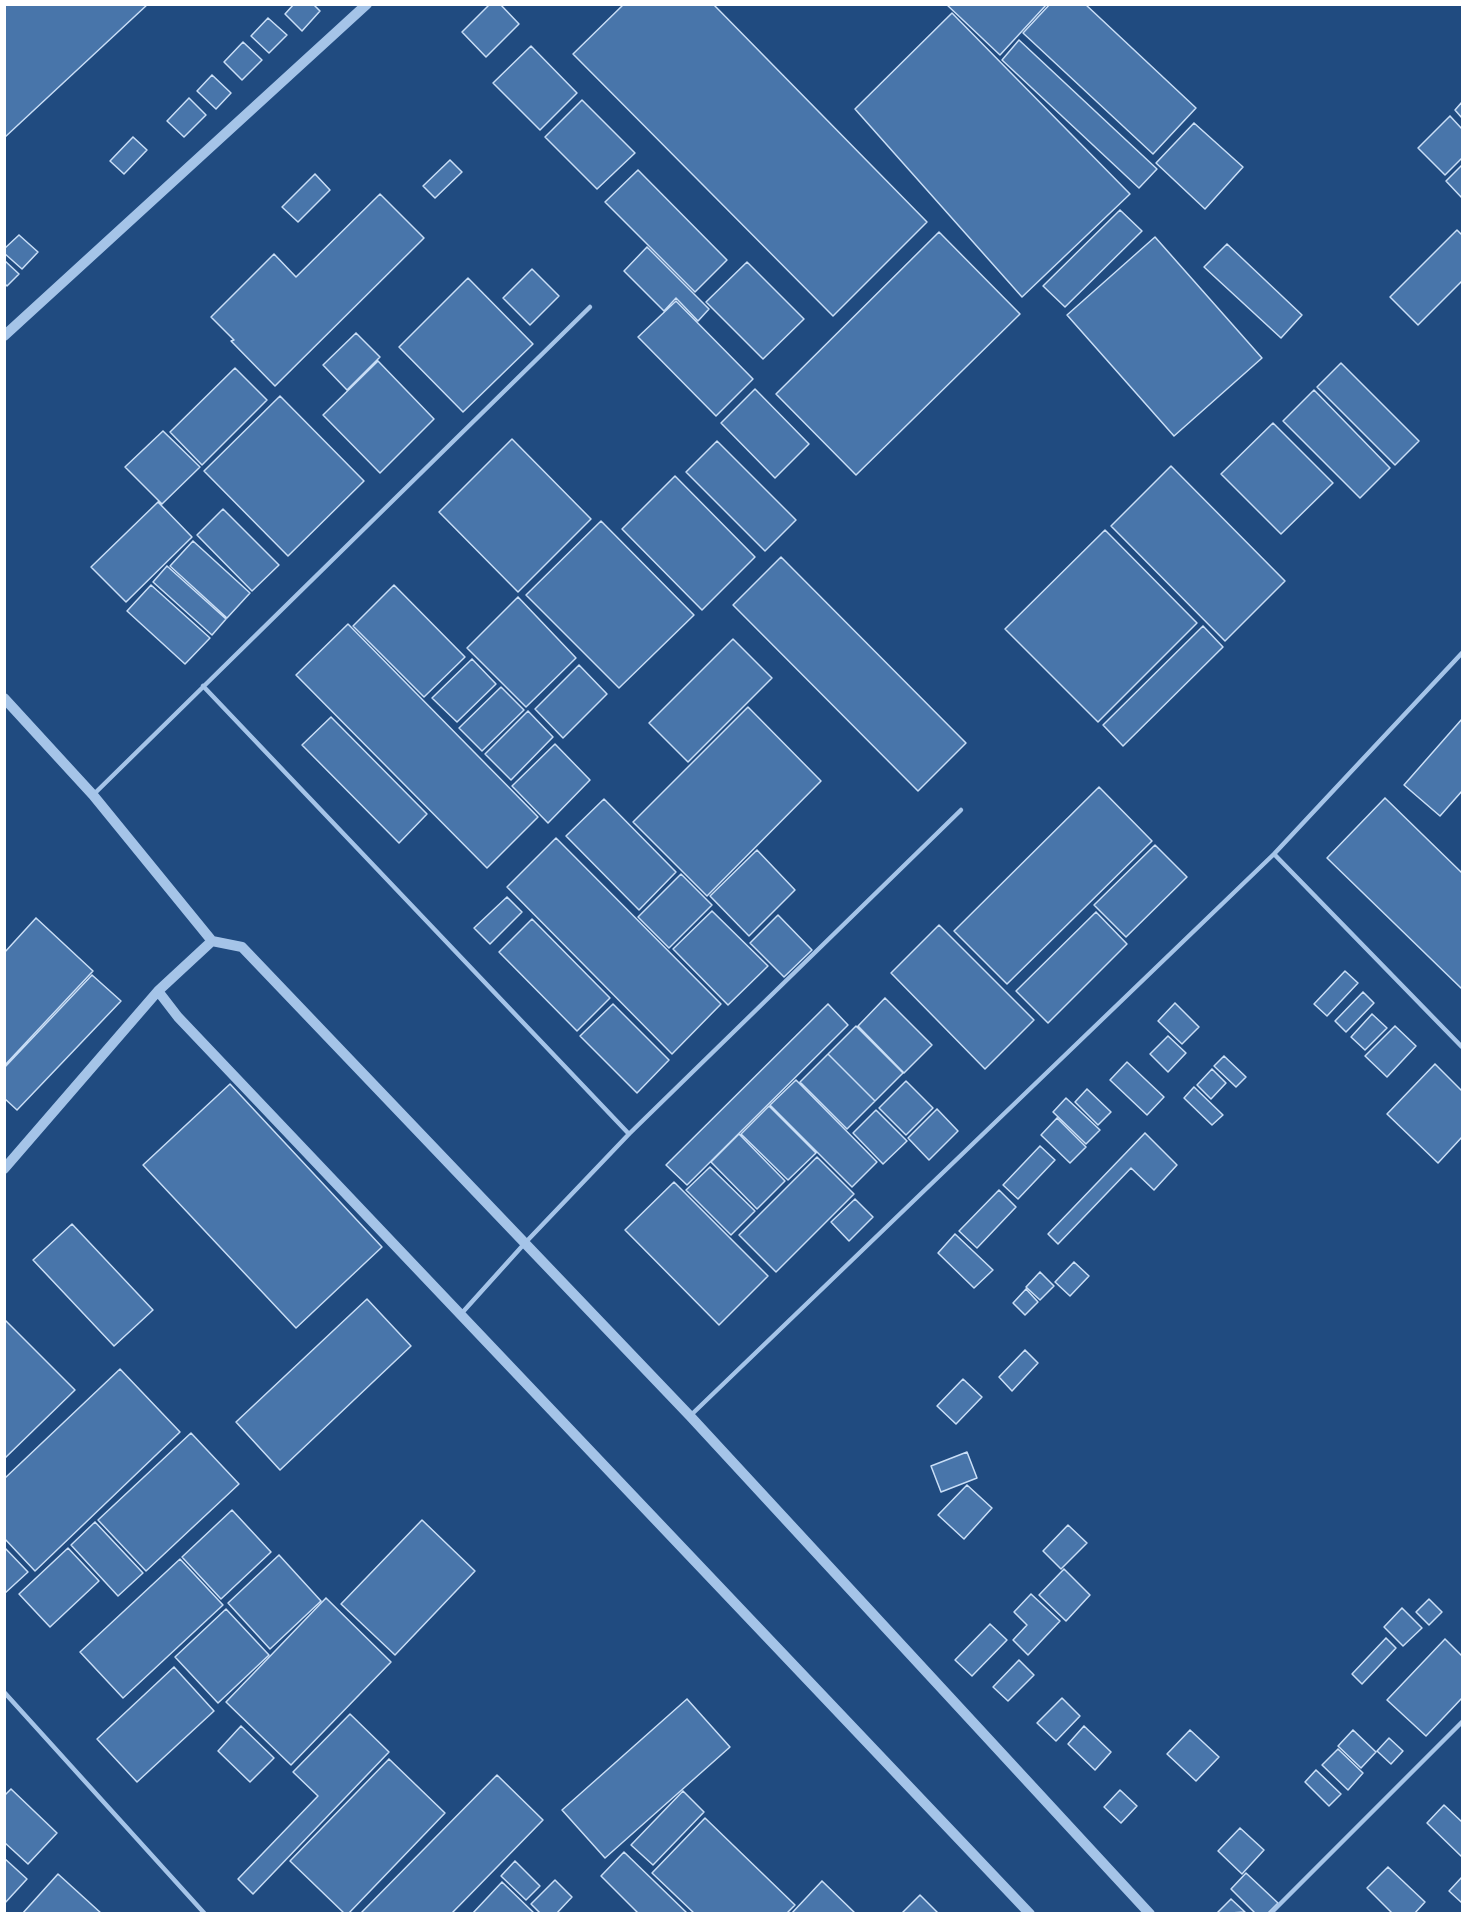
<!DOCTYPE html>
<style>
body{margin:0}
#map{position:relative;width:1467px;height:1918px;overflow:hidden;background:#204b80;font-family:"Varela Round",sans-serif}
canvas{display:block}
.frame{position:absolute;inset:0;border:6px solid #fff;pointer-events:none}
</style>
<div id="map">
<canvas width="1467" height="1918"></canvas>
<div class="frame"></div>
</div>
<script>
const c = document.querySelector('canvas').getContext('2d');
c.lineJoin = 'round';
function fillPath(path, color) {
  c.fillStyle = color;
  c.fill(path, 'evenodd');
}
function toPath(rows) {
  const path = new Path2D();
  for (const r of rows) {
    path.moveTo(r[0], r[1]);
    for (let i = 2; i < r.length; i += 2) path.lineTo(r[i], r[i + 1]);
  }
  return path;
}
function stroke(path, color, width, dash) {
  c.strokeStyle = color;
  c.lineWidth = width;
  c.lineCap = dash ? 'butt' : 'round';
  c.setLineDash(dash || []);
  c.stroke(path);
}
const building = toPath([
 [4,4,148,4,4,138,4,4],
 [294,4,313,4,320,11,302,31,285,14,294,4],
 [490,4,500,4,519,24,486,57,462,32,490,4],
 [624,4,713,4,927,222,833,316,573,54,624,4],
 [946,4,1047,4,1000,55,946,4],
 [1050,4,1085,4,1196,108,1153,154,1023,33,1050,4],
 [952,13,1130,194,1022,297,855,109,952,13],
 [268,18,287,35,269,53,251,36,268,18],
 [1019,40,1157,169,1139,188,1002,60,1019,40],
 [243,42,262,60,242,80,224,62,243,42],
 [531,46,577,93,540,130,493,83,531,46],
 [212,75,231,93,216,109,197,91,212,75],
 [189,98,206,115,184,137,167,121,189,98],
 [582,100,635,153,597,189,545,137,582,100],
 [1462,102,1462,118,1455,110,1462,102],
 [1450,116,1462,129,1462,158,1445,175,1418,148,1450,116],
 [1194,123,1243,167,1205,209,1156,163,1194,123],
 [133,137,147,150,124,174,110,161,133,137],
 [450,160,462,172,435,198,423,186,450,160],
 [1462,165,1462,198,1446,181,1462,165],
 [638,170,727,260,695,292,605,202,638,170],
 [315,174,330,190,298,222,282,207,315,174],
 [380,194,424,238,275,386,231,341,234,340,211,317,274,254,296,277,380,194],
 [1120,210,1142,231,1065,307,1043,286,1120,210],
 [1457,230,1462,235,1462,281,1418,325,1390,297,1457,230],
 [939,232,1020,314,856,475,776,394,939,232],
 [19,235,38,252,22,269,4,253,4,249,19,235],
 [1155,237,1262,358,1174,436,1067,315,1155,237],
 [1227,244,1302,315,1281,338,1204,267,1227,244],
 [647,247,709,309,698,321,676,298,664,311,624,271,647,247],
 [4,260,19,274,7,286,4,283,4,260],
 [747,262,804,319,763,359,706,302,747,262],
 [532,269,559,296,530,325,503,298,532,269],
 [468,278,533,344,463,412,399,347,468,278],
 [676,301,753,379,716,416,638,337,676,301],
 [356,333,380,357,347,390,323,365,356,333],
 [378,361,434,419,380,473,323,415,378,361],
 [1341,363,1419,441,1395,465,1317,387,1341,363],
 [235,368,267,400,202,465,170,432,235,368],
 [755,389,809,444,775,478,721,423,755,389],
 [1314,390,1390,468,1360,498,1283,421,1314,390],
 [280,396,364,481,288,556,204,471,280,396],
 [1273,423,1333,483,1281,534,1221,474,1273,423],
 [163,431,200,467,162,504,125,467,163,431],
 [512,439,591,519,518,592,439,512,512,439],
 [717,441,796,520,765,551,686,472,717,441],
 [1171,466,1285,581,1225,641,1111,526,1171,466],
 [675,476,755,557,702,610,622,529,675,476],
 [158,502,192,537,126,602,91,567,158,502],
 [223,509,279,565,252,591,197,535,223,509],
 [601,521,694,615,619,688,526,595,601,521],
 [1105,530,1197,623,1098,722,1005,629,1105,530],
 [193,541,250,593,227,618,170,566,193,541],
 [781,557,966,743,918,791,733,605,781,557],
 [167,566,226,619,212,635,153,582,167,566],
 [151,585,210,638,185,664,127,611,151,585],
 [394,585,465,657,424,697,353,626,394,585],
 [518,597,576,658,526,707,467,648,518,597],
 [348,624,538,817,487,868,296,675,348,624],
 [1203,626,1223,647,1123,746,1103,725,1203,626],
 [733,639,772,678,688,762,649,723,733,639],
 [472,659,496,684,457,722,432,698,472,659],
 [579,665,607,694,563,738,535,709,579,665],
 [501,687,524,710,482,751,459,728,501,687],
 [748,707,821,781,707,896,633,822,748,707],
 [528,711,553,737,511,780,485,754,528,711],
 [331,717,427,814,399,843,302,745,331,717],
 [1462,719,1462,791,1440,816,1404,785,1462,719],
 [555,744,590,780,548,823,512,786,555,744],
 [1099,787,1152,841,1007,984,954,931,1099,787],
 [1385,798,1462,873,1462,989,1327,858,1385,798],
 [604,799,676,872,639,910,566,836,604,799],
 [556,838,721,1004,672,1054,507,887,556,838],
 [1155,845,1187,877,1126,937,1094,905,1155,845],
 [757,850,795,890,749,936,710,896,757,850],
 [681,874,712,905,669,948,638,917,681,874],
 [507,897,522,912,490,944,474,928,507,897],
 [712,911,768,966,728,1005,673,949,712,911],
 [1096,912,1127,944,1048,1023,1016,991,1096,912],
 [778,915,812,950,784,977,750,943,778,915],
 [36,918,93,971,4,1066,4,953,36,918],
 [532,919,610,998,577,1031,499,952,532,919],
 [939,925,1034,1020,985,1069,891,973,939,925],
 [1345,971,1358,983,1327,1016,1314,1004,1345,971],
 [92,975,121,1001,17,1110,4,1098,4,1068,92,975],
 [1363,992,1374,1003,1346,1032,1335,1021,1363,992],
 [885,998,932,1045,904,1073,858,1026,885,998],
 [1175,1003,1199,1027,1182,1044,1158,1021,1175,1003],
 [613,1004,669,1060,637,1093,580,1036,613,1004],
 [828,1004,848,1025,687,1185,666,1165,828,1004],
 [1372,1014,1387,1028,1365,1050,1351,1037,1372,1014],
 [856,1026,903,1073,875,1101,828,1054,856,1026],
 [1395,1026,1416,1046,1387,1077,1365,1056,1395,1026],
 [1168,1036,1186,1053,1168,1072,1150,1054,1168,1036],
 [828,1054,875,1101,847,1129,800,1082,828,1054],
 [1224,1056,1246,1077,1236,1087,1214,1066,1224,1056],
 [1127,1062,1164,1097,1147,1115,1110,1080,1127,1062],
 [1435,1064,1462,1091,1462,1137,1438,1163,1387,1114,1435,1064],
 [1212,1069,1226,1083,1211,1099,1197,1085,1212,1069],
 [796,1080,877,1162,852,1187,770,1105,796,1080],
 [906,1081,933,1108,906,1135,879,1108,906,1081],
 [230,1084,382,1247,296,1328,143,1165,230,1084],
 [1194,1087,1223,1115,1212,1125,1184,1098,1194,1087],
 [1087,1089,1111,1112,1098,1125,1075,1102,1087,1089],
 [1066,1098,1100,1130,1086,1144,1053,1112,1066,1098],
 [769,1106,816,1153,788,1180,741,1134,769,1106],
 [937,1109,958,1131,929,1160,908,1138,937,1109],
 [876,1110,907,1141,883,1164,853,1133,876,1110],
 [1057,1118,1086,1147,1070,1163,1041,1135,1057,1118],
 [1145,1133,1177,1165,1154,1190,1131,1168,1058,1244,1048,1234,1145,1133],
 [739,1134,785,1181,757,1209,711,1162,739,1134],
 [1040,1146,1055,1160,1018,1199,1003,1185,1040,1146],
 [817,1157,854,1194,776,1272,739,1235,817,1157],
 [710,1167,755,1211,731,1235,686,1190,710,1167],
 [674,1182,768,1276,719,1325,625,1230,674,1182],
 [999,1190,1016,1207,977,1248,959,1231,999,1190],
 [855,1199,873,1217,849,1241,831,1222,855,1199],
 [72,1224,153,1310,114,1346,33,1260,72,1224],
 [955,1234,993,1270,974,1288,938,1253,955,1234],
 [1074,1262,1089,1276,1070,1296,1055,1282,1074,1262],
 [1040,1272,1054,1286,1040,1300,1026,1287,1040,1272],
 [1026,1289,1038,1302,1025,1315,1013,1303,1026,1289],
 [367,1299,411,1346,280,1470,236,1422,367,1299],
 [4,1319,75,1390,4,1459,4,1319],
 [1025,1350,1038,1363,1012,1391,999,1377,1025,1350],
 [120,1369,180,1432,35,1571,4,1538,4,1479,120,1369],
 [963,1379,982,1397,956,1424,937,1406,963,1379],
 [191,1433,239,1484,146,1571,98,1520,191,1433],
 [967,1452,977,1478,941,1492,931,1466,967,1452],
 [967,1485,992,1508,964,1539,938,1515,967,1485],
 [232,1510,271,1552,221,1599,182,1557,232,1510],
 [422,1520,475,1571,395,1655,341,1604,422,1520],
 [95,1522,143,1573,118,1596,71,1545,95,1522],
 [1068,1525,1087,1543,1061,1569,1043,1551,1068,1525],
 [4,1547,28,1572,4,1594,4,1547],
 [68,1548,99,1581,50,1627,19,1594,68,1548],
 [279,1555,321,1601,270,1649,228,1603,279,1555],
 [180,1559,223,1605,123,1698,80,1652,180,1559],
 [1064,1569,1090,1595,1066,1621,1039,1595,1064,1569],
 [1031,1594,1060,1621,1028,1655,1013,1640,1027,1625,1014,1612,1031,1594],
 [326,1598,391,1662,291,1765,226,1702,326,1598],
 [1429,1599,1442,1612,1429,1625,1416,1612,1429,1599],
 [1402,1608,1422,1628,1403,1646,1384,1627,1402,1608],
 [226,1609,269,1655,218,1703,175,1657,226,1609],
 [990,1624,1007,1640,972,1676,955,1660,990,1624],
 [1386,1638,1396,1648,1362,1684,1352,1674,1386,1638],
 [1445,1639,1462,1656,1462,1698,1426,1736,1387,1700,1445,1639],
 [1019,1660,1034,1675,1008,1701,993,1687,1019,1660],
 [174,1667,214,1711,137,1782,97,1739,174,1667],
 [1062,1698,1080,1716,1056,1741,1037,1723,1062,1698],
 [687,1699,730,1747,605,1858,562,1810,687,1699],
 [350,1714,389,1752,253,1894,238,1879,318,1796,293,1772,350,1714],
 [241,1726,274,1758,250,1782,218,1751,241,1726],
 [1084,1726,1111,1752,1095,1770,1068,1744,1084,1726],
 [1190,1730,1219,1757,1196,1781,1167,1754,1190,1730],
 [1353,1730,1376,1752,1361,1768,1338,1746,1353,1730],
 [1389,1738,1403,1751,1391,1764,1377,1751,1389,1738],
 [1338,1749,1363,1773,1348,1790,1322,1765,1338,1749],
 [389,1759,445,1813,348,1914,345,1914,290,1861,389,1759],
 [1316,1770,1341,1794,1329,1806,1305,1782,1316,1770],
 [497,1775,543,1820,451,1914,360,1914,497,1775],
 [11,1789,57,1833,28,1864,4,1842,4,1796,11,1789],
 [1120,1790,1137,1806,1121,1823,1104,1807,1120,1790],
 [683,1791,704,1812,653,1865,631,1845,683,1791],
 [1444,1805,1462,1822,1462,1857,1427,1823,1444,1805],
 [705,1818,795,1905,786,1914,695,1914,652,1873,705,1818],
 [1240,1828,1264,1850,1242,1874,1218,1851,1240,1828],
 [624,1852,688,1914,639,1914,601,1876,624,1852],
 [4,1858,27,1879,4,1904,4,1858],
 [515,1861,540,1886,526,1900,501,1876,515,1861],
 [1388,1867,1425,1902,1414,1914,1393,1914,1367,1888,1388,1867],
 [1246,1873,1278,1903,1267,1914,1256,1914,1231,1889,1246,1873],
 [58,1874,102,1914,22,1914,58,1874],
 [1462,1877,1462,1903,1449,1891,1462,1877],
 [555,1880,572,1897,556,1914,541,1914,531,1904,555,1880],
 [822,1881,856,1914,791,1914,822,1881],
 [502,1882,535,1914,472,1914,502,1882],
 [920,1895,939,1914,901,1914,920,1895],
 [1231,1899,1245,1912,1216,1914,1231,1899]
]);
fillPath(building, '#4875aa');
stroke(building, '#c9def6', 1.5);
stroke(toPath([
 [203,686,629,1134],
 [93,795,590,307],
 [1274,854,1462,1047],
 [461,1314,525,1243,629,1134,961,810],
 [690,1416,1274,854,1462,653],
 [4,1692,205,1914],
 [1270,1914,1462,1722]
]), '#a5c4e8', 4.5);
stroke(toPath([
 [4,336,367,4],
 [4,698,93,795,212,941,242,947,690,1416,1150,1914],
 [158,991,178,1017,1030,1914],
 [4,1169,158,991,212,941]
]), '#a5c4e8', 10);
</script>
